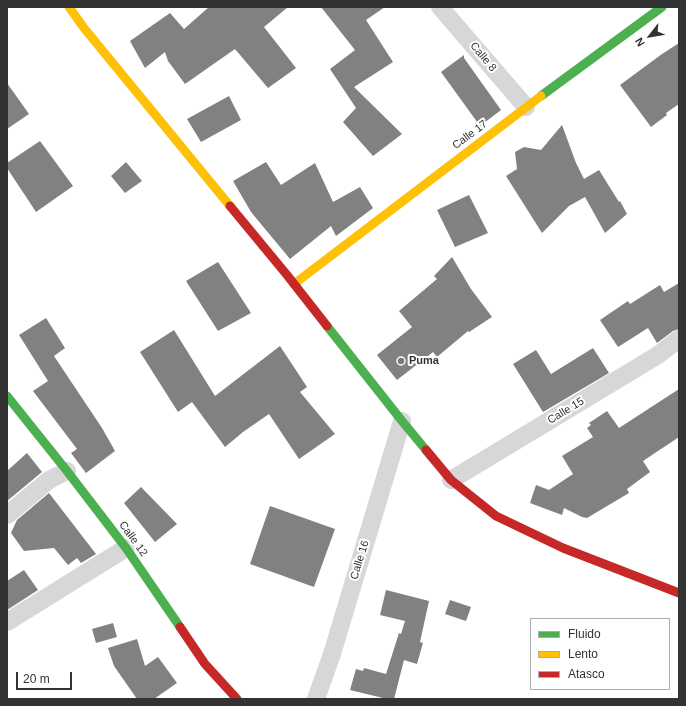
<!DOCTYPE html>
<style>
body{margin:0}
#map{position:relative;width:686px;height:706px;overflow:hidden;background:#fff;font-family:Helvetica,sans-serif}
canvas{display:block}
.frame{position:absolute;inset:0;border:8px solid #333;pointer-events:none}
.legend{position:absolute;left:530px;top:618px;width:140px;height:72px;box-sizing:border-box;background:#fff;border:1px solid #adadad;margin:0;padding:5px 7px;list-style:none;font-size:12px;color:#333}
.legend li{display:flex;align-items:center;gap:8px;height:20px}
.legend b{width:20px;border:1px solid #adadad}
.north{position:absolute;left:630px;top:16px;width:40px;height:40px;-webkit-text-stroke:3px #fff;paint-order:stroke;rotate:239deg;font-size:11px;font-weight:700;line-height:16px;text-align:center;color:#333}
.north::after{content:'';display:block;margin:auto;width:14px;height:18px;background:#333;clip-path:polygon(50% 0,100% 100%,50% 72%,0 100%)}
.scale{position:absolute;left:16px;top:672px;width:56px;height:18px;box-sizing:border-box;border:2px solid #333;border-top:0;padding-left:5px;font-size:12px;line-height:14px;white-space:nowrap;color:#333;-webkit-text-stroke:3px #fff;paint-order:stroke}
</style>
<div id="map">
<canvas width="686" height="706"></canvas>
<div class="frame"></div>
<ul class="legend">
<li><b style="height:5px;background:#4caf50"></b>Fluido</li>
<li><b style="height:5px;background:#ffc107"></b>Lento</li>
<li><b style="height:5px;background:#c62828"></b>Atasco</li>
</ul>
<div class="north">N</div>
<div class="scale">20 m</div>
</div>
<script>
const c = document.querySelector('canvas').getContext('2d');
c.lineJoin = 'round';
function fillPath(path, color) {
  c.fillStyle = color;
  c.fill(path, 'evenodd');
}
function toPath(rows) {
  const path = new Path2D();
  for (const r of rows) {
    path.moveTo(r[0], r[1]);
    for (let i = 2; i < r.length; i += 2) path.lineTo(r[i], r[i + 1]);
  }
  return path;
}
function stroke(path, color, width, dash) {
  c.strokeStyle = color;
  c.lineWidth = width;
  c.lineCap = dash ? 'butt' : 'round';
  c.setLineDash(dash || []);
  c.stroke(path);
}
function label(font, color, halo, rows, align = 'center') {
  c.font = font + ' Helvetica,sans-serif';
  c.lineWidth = 4;
  c.setLineDash([]);
  c.textBaseline = 'middle';
  c.strokeStyle = halo;
  c.fillStyle = color;
  for (const [text, x, y, turn = 0] of rows) {
    c.save();
    c.translate(x, y);
    c.rotate((+turn || 0) * Math.PI / 180);
    c.textAlign = isNaN(turn) ? turn : align;
    if (halo) c.strokeText(text, 0, 0);
    c.fillText(text, 0, 0);
    c.restore();
  }
}
fillPath(toPath([
 [209,7,288,7,264,27,296,68,268,88,235,49,185,84,168,61,165,52,145,68,130,41,170,13,184,29],
 [321,7,385,7,366,20,393,62,354,87,402,134,373,156,343,122,356,108,330,69,355,50],
 [679,43,679,104,666,113,667,115,651,127,620,85,662,54],
 [464,55,464,58,501,110,480,126,441,72],
 [7,83,29,114,7,129],
 [229,96,241,120,201,142,187,119],
 [562,125,576,163,584,179,599,170,619,202,620,201,627,214,605,233,585,197,569,206,542,233,506,176,517,169,515,152,524,147,541,150],
 [40,141,73,186,36,212,7,168,7,163],
 [126,162,142,181,125,193,111,176],
 [266,162,281,185,315,163,333,202,360,187,373,208,336,236,331,226,290,259,251,212,233,181],
 [469,195,488,233,455,247,437,210],
 [452,257,471,289,492,317,469,332,468,331,437,357,433,352,397,380,377,355,412,327,399,311,437,279,434,276],
 [218,262,251,313,218,331,186,281],
 [679,283,679,329,673,331,657,343,648,328,618,347,600,320,628,301,630,304,660,285,664,292],
 [46,318,65,348,54,356,102,428,115,451,86,473,71,453,77,449,33,391,48,381,19,335],
 [174,330,215,396,280,346,307,387,300,392,335,434,299,459,269,414,243,432,225,447,192,402,178,412,140,352],
 [593,348,609,373,543,412,513,364,536,350,551,374],
 [679,389,679,437,643,461,650,472,627,489,629,493,587,518,582,517,564,508,562,515,530,503,536,485,549,490,573,474,562,456,593,437,587,428,591,425,589,423,607,411,619,428],
 [27,453,42,472,7,501,7,471],
 [141,487,177,524,155,542,124,503],
 [49,493,96,554,81,563,77,558,68,565,54,548,24,551,11,533,17,520],
 [270,506,335,529,314,587,250,564],
 [24,570,38,590,7,610,7,581],
 [386,590,429,601,420,642,423,643,417,664,404,660,394,699,387,699,350,690,356,669,363,671,364,668,386,674,399,633,401,634,405,621,380,615],
 [450,600,471,607,466,621,445,614],
 [113,623,117,637,96,643,92,629],
 [137,639,145,666,158,657,177,683,154,699,137,699,114,666,108,648]
]), '#818181');
stroke(toPath([
 [440,7,526,107],
 [451,480,658,355,679,339],
 [7,515,49,480,67,471],
 [7,622,126,548],
 [316,699,332,654,402,421]
]), '#d7d7d7', 18);
stroke(toPath([
 [541,96,662,7],
 [327,326,402,421,426,450],
 [7,396,67,471,126,548,180,627]
]), '#4caf50', 9);
stroke(toPath([
 [69,7,84,28,230,206],
 [294,284,541,96]
]), '#ffc107', 9);
stroke(toPath([
 [230,206,287,275,327,326],
 [426,450,451,480,496,516,563,548,679,593],
 [180,627,205,664,237,699]
]), '#c62828', 9);
for (const [x, y, r, color] of [
 [401,361,4,"#7a7a7a"]
]) {
  const dot = new Path2D();
  dot.arc(x, y, r, 0, 2 * Math.PI);
  c.fillStyle = color;
  c.fill(dot);
  stroke(dot, '#fff', 1.5);
}
label('11px', '#333', '#fff', [
 ["Calle 8",483,57,50],
 ["Calle 17",470,135,-37],
 ["Calle 15",566,411,-31],
 ["Calle 12",133,539,54],
 ["Calle 16",360,560,-73]
]);
label('bold 11px', '#333', '#fff', [
 ["Puma",409,361]
], 'left');
</script>
